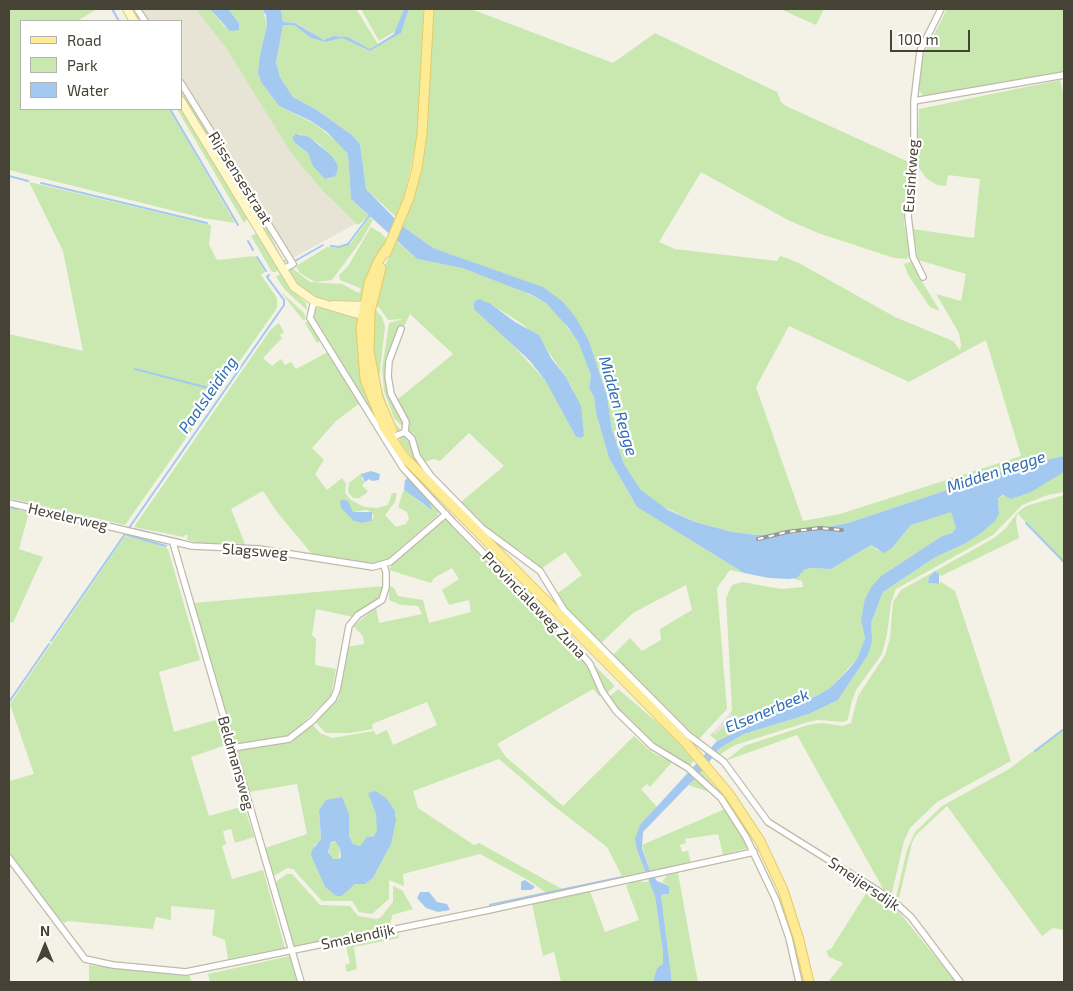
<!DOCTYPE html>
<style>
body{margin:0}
#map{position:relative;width:1073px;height:991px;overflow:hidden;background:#f4f1e7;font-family:"Exo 2",sans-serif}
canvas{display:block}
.frame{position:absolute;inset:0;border:10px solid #474236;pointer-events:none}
.legend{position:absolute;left:20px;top:20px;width:162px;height:90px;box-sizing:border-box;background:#fff;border:1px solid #b5b3af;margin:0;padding:6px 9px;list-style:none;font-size:15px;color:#474236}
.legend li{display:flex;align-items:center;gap:10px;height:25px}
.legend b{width:25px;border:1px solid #b5b3af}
.north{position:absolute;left:20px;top:921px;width:50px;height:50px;-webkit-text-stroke:4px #fff;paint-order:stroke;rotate:0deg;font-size:14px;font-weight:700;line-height:20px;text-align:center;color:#474236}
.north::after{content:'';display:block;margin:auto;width:18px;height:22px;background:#474236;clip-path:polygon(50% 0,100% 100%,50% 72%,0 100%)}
.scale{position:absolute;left:890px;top:30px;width:80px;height:22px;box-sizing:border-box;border:2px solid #474236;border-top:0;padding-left:6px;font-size:15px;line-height:18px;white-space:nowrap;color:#474236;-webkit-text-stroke:4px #fff;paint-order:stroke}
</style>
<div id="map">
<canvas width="1073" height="991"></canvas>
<div class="frame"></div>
<ul class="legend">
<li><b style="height:6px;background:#feeb95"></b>Road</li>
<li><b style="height:14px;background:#c9e8b0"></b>Park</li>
<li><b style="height:14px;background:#a3c9f1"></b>Water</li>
</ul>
<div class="north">N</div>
<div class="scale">100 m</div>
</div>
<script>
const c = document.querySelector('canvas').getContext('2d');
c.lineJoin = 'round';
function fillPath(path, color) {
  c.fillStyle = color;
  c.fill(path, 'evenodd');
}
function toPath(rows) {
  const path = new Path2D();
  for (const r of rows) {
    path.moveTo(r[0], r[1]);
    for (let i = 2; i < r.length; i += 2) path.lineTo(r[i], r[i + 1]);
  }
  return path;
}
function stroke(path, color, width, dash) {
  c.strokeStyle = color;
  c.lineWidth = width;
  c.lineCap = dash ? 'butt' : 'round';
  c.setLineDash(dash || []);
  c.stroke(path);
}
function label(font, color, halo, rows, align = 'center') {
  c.font = font + ' "Exo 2",sans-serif';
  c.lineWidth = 4.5;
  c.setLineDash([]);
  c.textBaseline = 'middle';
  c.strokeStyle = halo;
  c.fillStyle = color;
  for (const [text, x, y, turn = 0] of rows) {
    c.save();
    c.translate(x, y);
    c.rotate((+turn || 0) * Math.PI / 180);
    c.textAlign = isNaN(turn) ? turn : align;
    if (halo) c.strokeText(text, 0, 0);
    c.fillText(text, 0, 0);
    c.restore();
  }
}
fillPath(toPath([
 [139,9,198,9,213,28,254,91,357,223,291,259,181,78,181,21,147,21]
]), '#e8e4d5');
fillPath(toPath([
 [9,9,97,9,77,21,21,21,21,109,169,109,235,223,203,218,9,170],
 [196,9,210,9,225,27,239,23,228,9,263,10,267,26,260,57,258,72,261,82,279,106,315,124,340,144,348,154,351,199,369,216,358,225,323,191,292,154,226,48],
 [300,134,318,143,331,155,338,165,333,178,325,179,308,153,295,143,292,136],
 [281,9,356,9,378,44,370,49,348,37,333,36,324,40,296,23,283,22],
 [361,9,404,9,396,31,379,41],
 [409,9,424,9,417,139,405,193,396,217,366,189,360,144,352,135,317,110,293,97,280,77,276,64,283,25,294,25,311,38,326,42,342,38,370,51,401,33],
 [432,9,471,9,613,63,655,33,777,92,781,102,786,106,911,163,904,223,910,255,907,259,894,258,818,233,788,220,701,172,659,242,675,249,777,261,780,256,786,258,799,263,895,317,953,341,960,350,961,344,959,333,936,294,961,301,966,274,918,260,913,229,974,238,980,179,948,175,946,186,937,185,926,178,917,165,919,109,1060,80,1064,95,1064,456,1019,466,848,523,800,533,756,535,733,532,695,522,660,505,641,490,624,464,612,430,607,396,589,341,542,287,433,248,401,225,413,196],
 [789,326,909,382,986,340,1021,456,840,514,803,521,756,387],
 [780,9,824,9,816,25],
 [947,9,1064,9,1064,73,924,97,919,90,922,58],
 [181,86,252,202,250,203,264,226,261,228,181,95],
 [181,106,248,218,244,223,177,109,181,109],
 [29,182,211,225,209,245,217,260,255,256,265,272,261,275,277,298,277,308,125,525,9,498,9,334,83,351,63,251],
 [370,217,373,220,361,241,332,280,315,282,300,273,296,266,327,247,339,248,351,243],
 [266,227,283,260,287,260,285,264,262,229],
 [371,227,381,233,386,238,386,242,376,260,362,299,359,301,329,301,316,298,295,283,287,272,288,268,292,268,310,282,342,284,359,293,361,290,360,288,340,280,339,275,348,266],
 [257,233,279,270,275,272,272,272,251,236],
 [395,240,417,259,462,268,517,288,546,303,560,317,578,342,591,375,589,388,594,397,596,413,609,458,637,507,744,573,730,570,717,588,727,709,698,740,612,656,630,638,642,651,661,640,660,629,692,610,686,585,633,613,600,644,568,611,558,593,582,575,565,552,541,569,521,551,499,541,461,502,504,466,469,433,440,461,434,459,424,462,419,454,415,440,408,431,408,425,397,400,453,354,410,314,404,326,399,325,387,359,387,383,404,421,404,428,394,418,384,391,382,369,389,323,403,319,388,320,378,306,375,309,382,317,385,326,379,380,392,421,402,431,395,430,381,401,372,361,373,309,380,279],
 [491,304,524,325,545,347,566,377,573,389,584,436,581,438,576,437,545,380,502,334],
 [913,261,923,283,940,311,930,307,908,275,904,264],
 [281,273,294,292,306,303,307,310,285,290,276,277],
 [280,291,304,313,306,319,303,320],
 [320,307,353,315,357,318,359,323,358,339,386,438,315,323,313,311],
 [308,321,321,340,317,343,305,323],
 [279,323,284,332,280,335,282,338,263,358,272,366,281,359,285,365,291,362,296,369,328,352,360,403,336,421,312,448,324,460,315,474,327,490,342,478,346,484,345,493,351,500,364,507,377,508,388,505,392,493,397,493,395,502,385,515,396,527,406,524,409,518,407,512,398,507,404,489,425,506,429,500,438,510,438,515,384,562,378,564,354,562,312,554,277,512,263,491,231,509,245,544,200,543,187,540,188,535,185,535,184,537,134,527,271,329],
 [347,501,353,512,367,510,374,515,372,521,362,523,354,521],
 [403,435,408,437,430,477,414,462,400,441,400,437],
 [1064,472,1064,492,1048,495,1022,505,993,535,896,589,891,603,887,634,882,654,856,690,851,704,848,719,844,722,818,720,808,722,735,745,719,755,717,754,720,748,744,734,809,714,838,700,868,655,871,623,883,592,934,558,966,543,999,514,998,498],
 [362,473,362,479,365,482,362,485,368,492,359,498,353,498,348,492,349,483],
 [1064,495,1064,562,1017,513,1016,522,1019,538,941,576,935,571,929,577,928,583,939,584,941,582,955,591,1011,761,937,802,910,828,904,841,891,897,886,894,797,735,725,761,744,746,808,725,822,723,843,726,851,723,858,696,885,655,890,638,893,602,901,590,994,538,1006,528,1017,513,1026,506],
 [9,508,29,512,19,549,43,557,13,623,9,622],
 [951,511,956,528,952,533,942,536,881,576,861,620,865,638,857,659,830,688,799,705,717,741,710,735,713,732,716,734,732,710,726,598,732,585,742,582,781,589,803,587,802,581,794,579,804,570,811,568,831,569,871,545,877,550,892,548,911,525],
 [445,520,450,522,615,686,606,694,599,696,593,689,497,744,506,757,563,806,634,736,653,753,672,762,650,787,647,784,641,789,657,807,645,821,637,850,646,873,623,878,607,847,550,803,499,759,413,791,418,808,474,845,479,843,562,889,547,893,528,880,480,854,403,874,404,886,389,880,389,899,372,914,359,912,352,901,322,901,293,869,287,868,274,876,265,848,307,834,297,784,249,792,237,750,291,742,312,724,320,733,332,738,374,731,376,735,387,730,393,745,437,725,427,702,372,724,373,729,351,733,326,733,315,722,339,698,347,647,364,644,363,636,353,626,376,608,379,623,422,614,418,606,401,605,389,600,389,585,394,588,398,596,423,600,429,623,471,612,469,600,449,605,442,590,459,579,452,568,434,578,431,583,389,570,393,563,442,521],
 [387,799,396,816,389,848,373,878,365,884,355,884,342,896,336,896,325,887,318,871,314,846,321,839,319,810,326,800,349,817,348,831,353,844,360,846,368,837,376,835,378,826,376,814],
 [125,536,159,544,168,549,200,660,159,672,174,732,219,719,226,745,191,757,209,816,244,806,254,837,235,843,231,829,223,831,226,844,222,846,232,879,263,870,285,948,228,959,225,940,212,935,215,910,171,906,171,920,156,917,153,929,68,921,64,923,41,899,9,854,9,781,34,774,10,704],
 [384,586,380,600,356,612,353,617,316,609,312,635,316,639,315,665,336,669,331,696,287,738,235,745,193,603],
 [618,689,670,733,695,759,690,765,653,745,610,701,609,697],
 [1064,728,1064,930,1053,928,1042,936,947,806,916,835,912,843,899,898,896,897,907,850,915,832,942,806,1009,769],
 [702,771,718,791,721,796,688,785],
 [725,809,748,848,723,855,718,834,685,839,686,843,680,845,682,852,688,851,691,863,650,871,642,845],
 [333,841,337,842,340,848,339,859,333,859,329,856,329,847],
 [678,873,693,956,698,982,672,982,661,895,667,895,669,886,662,882,667,875],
 [287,874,292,874,320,905,350,906,358,916,364,917,377,919,381,917,393,902,393,886,402,890,413,909,392,915,390,927,293,948,274,883],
 [650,879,655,896,663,952,663,964,657,968,653,982,561,982,554,952,543,956,532,904,590,891,605,932,639,920,626,886,632,881,647,882],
 [870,887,899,912,956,982,828,982,843,963,829,957,826,951,831,949],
 [398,932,399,938,354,947,357,969,347,972,345,965,350,963,345,942],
 [290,956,297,982,210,982,208,974],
 [89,965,190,976,191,982,89,982]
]), '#c9e8b0');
fillPath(toPath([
 [730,713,733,716,716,734,713,732]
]), '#e5e3df');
fillPath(toPath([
 [210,9,228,9,239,23,239,30,230,31],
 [262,9,281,9,283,22,295,23,324,40,333,36,348,37,370,49,394,34,404,9,409,9,401,33,370,51,342,38,326,42,311,38,294,25,283,25,276,63,280,77,293,97,317,110,352,135,360,144,366,189,401,225,433,248,543,287,563,302,576,318,589,341,607,396,612,430,624,464,641,490,668,510,695,522,733,532,756,535,800,533,848,523,1019,466,1064,456,1064,472,1031,492,1011,499,1003,495,998,498,999,514,995,521,981,533,966,543,934,558,883,592,871,623,872,641,868,655,838,700,809,714,744,734,720,748,702,771,643,832,642,848,650,871,657,881,669,886,669,894,661,895,672,982,653,982,657,968,663,964,663,952,655,896,637,850,635,839,640,825,717,741,818,695,830,688,849,669,857,659,865,638,861,620,865,599,872,586,881,576,942,536,952,533,956,528,951,512,911,525,892,548,884,553,871,545,831,569,811,568,804,570,797,578,789,579,769,578,744,573,637,507,609,458,596,413,594,397,589,388,591,375,578,342,568,327,546,303,530,294,462,268,417,259,351,199,348,154,327,132,311,121,279,106,261,82,258,72,260,55,267,26,266,15],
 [296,134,309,137,331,155,338,165,337,173,334,177,325,179,313,166,308,153,295,143,292,137],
 [479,299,491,304,515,322,539,335,551,358,566,377,581,406,584,436,581,438,576,437,545,380,530,361,474,309,474,302],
 [371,471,380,474,379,480,372,481,369,479,365,482,361,474],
 [408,478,429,500,432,510,407,492,404,489,405,480],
 [343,500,348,501,353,512,372,512,372,521,362,523,354,521,341,508,340,501],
 [935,571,939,574,939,584,928,583,929,577],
 [376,791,387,799,395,811,396,820,391,844,373,878,365,884,355,884,342,896,336,896,325,887,311,855,312,850,321,839,319,810,326,800,342,797,349,814,349,835,353,844,360,846,367,837,374,836,377,831,376,814,368,793],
 [335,841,340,848,341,857,339,859,333,859,328,852,331,842],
 [622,876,623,878,489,906,489,904],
 [525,880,535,887,531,890,521,890,521,882],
 [420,892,429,892,437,902,447,904,450,910,438,912,426,908,417,898]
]), '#a3c9f1');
stroke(toPath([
 [112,9,119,21],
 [170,109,238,225],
 [9,176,28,181],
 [41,183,207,223],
 [248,241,253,250],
 [331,246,339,247,348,244,370,215],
 [257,257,266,271],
 [295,261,323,245],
 [135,369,212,389],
 [9,499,9,500],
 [14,501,92,519],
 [9,507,18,509],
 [25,510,30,512],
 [34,512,42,515],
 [47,516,52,517],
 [58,519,74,522],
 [98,521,123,527],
 [1026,523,1064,562],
 [129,528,284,305,284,300,267,277,269,275],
 [134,529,180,540],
 [127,535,166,546],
 [186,542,196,544],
 [226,545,244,545],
 [51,641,125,534],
 [9,702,49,644],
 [1035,751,1064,729]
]), '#a3c9f1', 2);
const street = toPath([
 [137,9,145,21],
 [181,83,293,264,282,270],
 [914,101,1064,75],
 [923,277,913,257,908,216,914,159,914,101,920,51,941,9],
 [314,301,310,318,403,468,453,522,574,645,590,664,602,691,616,711,652,746,688,768,721,798,746,837,776,900,789,938,799,982],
 [401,329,389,361,388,376,391,394,406,422,405,432],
 [405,432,412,439,417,456,431,476,482,528,540,571,564,610,688,735,724,762,768,822,891,899,911,917,960,982],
 [391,438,405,432],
 [9,503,192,546,259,549,373,567,390,562,446,514],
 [173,543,301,982],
 [232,748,289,739,312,721,333,699,337,690,349,626,358,615,382,600,386,587,386,572,384,566],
 [9,858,85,959,113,965,186,972,489,910,754,852]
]);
const secondary = toPath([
 [127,9,134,21],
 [181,101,294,287,314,301,351,312,362,315,369,312],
 [334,305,364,306,369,310]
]);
const primary = toPath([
 [387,248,379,260,369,283,361,328,365,379,384,427,404,457,685,742,729,794,760,841,783,890,799,940,809,982],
 [386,253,409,198,417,168,422,134,429,9],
 [381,268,370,312,369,351,378,398,392,430]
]);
stroke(street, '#bfbaaa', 8);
stroke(secondary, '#d4ca97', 10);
stroke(primary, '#e4cb65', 11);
stroke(street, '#fff', 5.5);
stroke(secondary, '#fff7c6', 8);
stroke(primary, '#feeb95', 9);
const rail = toPath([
 [758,539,787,532,820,528,842,530]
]);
stroke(rail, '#969696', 4);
stroke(rail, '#fff', 2, [5.5]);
label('15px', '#474236', '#fff', [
 ["Eusinkweg",911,176,-86],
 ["Rijssensestraat",240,178,58],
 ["Hexelerweg",68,517,13],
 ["Slagsweg",255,551,4],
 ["Provincialeweg Zuna",534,605,46],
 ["Beldmansweg",236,763,74],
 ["Smeijersdijk",864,884,34],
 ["Smalendijk",358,937,-12]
]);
label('italic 16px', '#2e6db3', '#fff', [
 ["Paalsleiding",208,395,-55],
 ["Midden Regge",618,406,74],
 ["Midden Regge",996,472,-18],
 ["Elsenerbeek",767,711,-23]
]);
</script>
